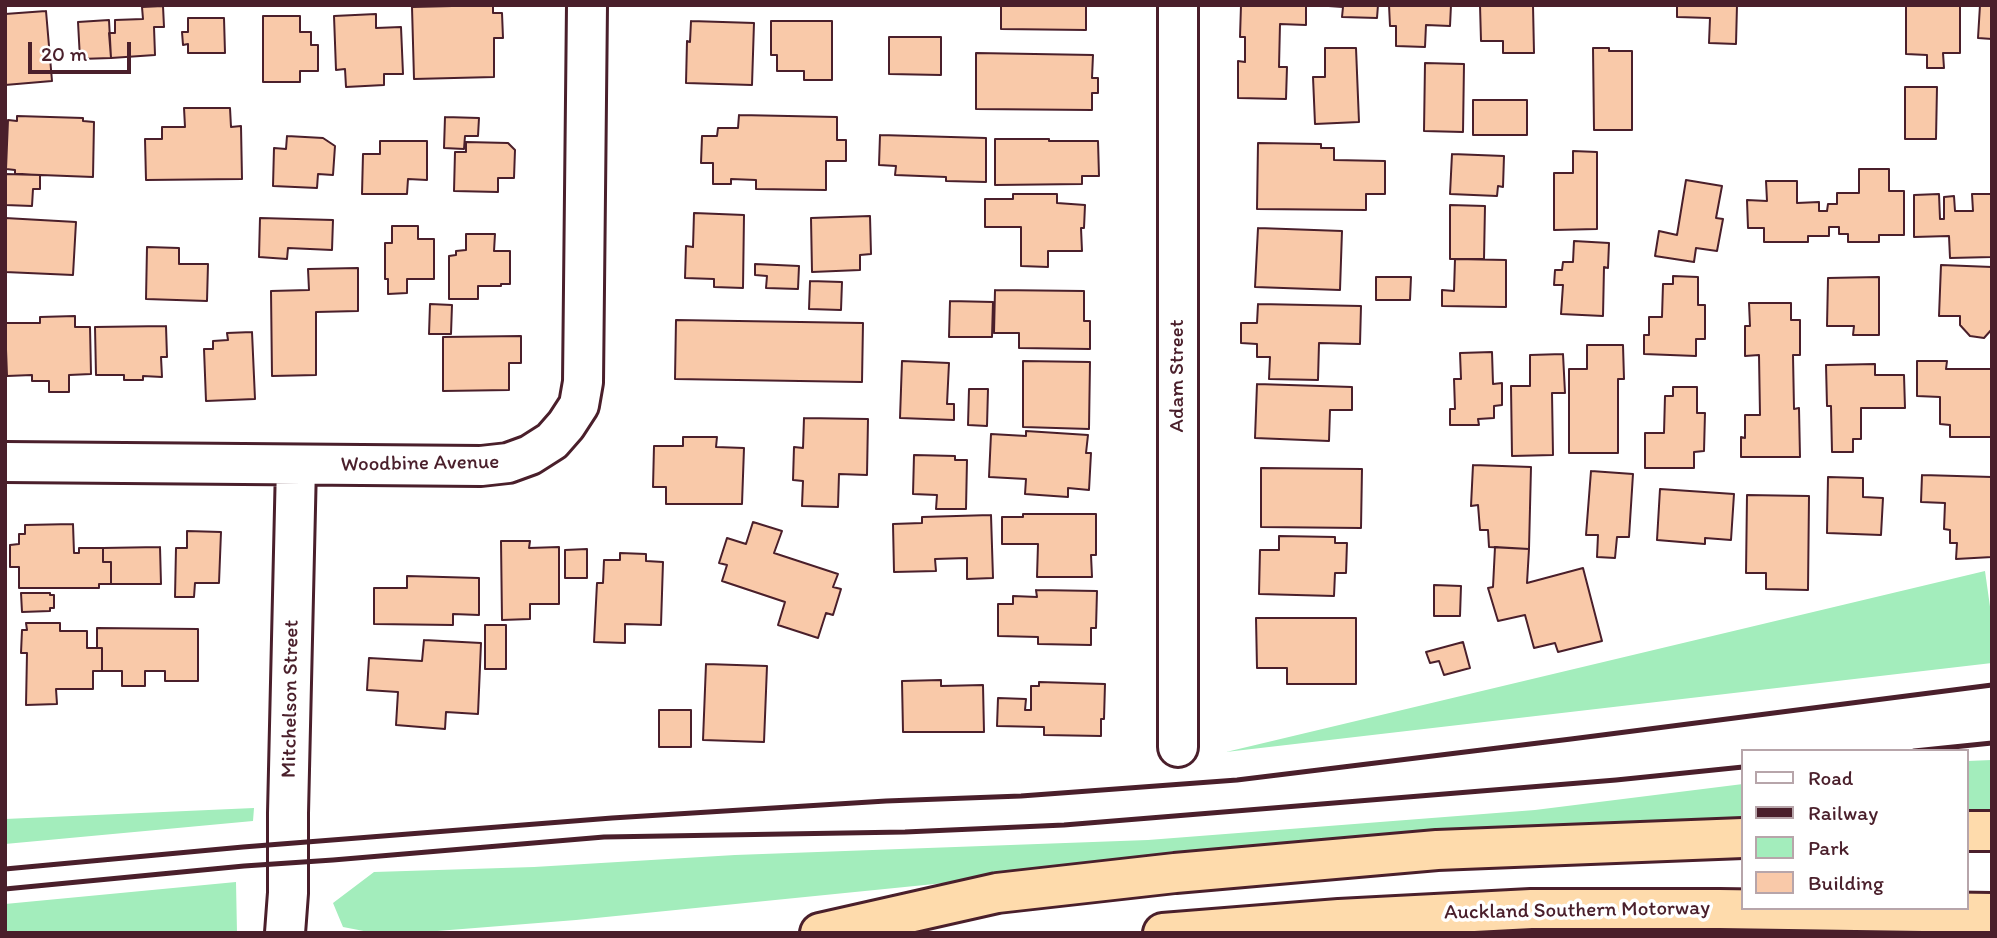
<!DOCTYPE html>
<style>
body{margin:0}
#map{position:relative;width:1997px;height:938px;overflow:hidden;background:#fff;font-family:Itim,sans-serif}
canvas{display:block}
.frame{position:absolute;inset:0;border:7px solid #4a1f2b;pointer-events:none}
.legend{position:absolute;left:1741px;top:749px;width:228px;height:161px;box-sizing:border-box;background:#fff;border:2px solid #b7a5aa;margin:0;padding:9px 12px;list-style:none;font-size:21px;color:#4a1f2b}
.legend li{display:flex;align-items:center;gap:14px;height:35px}
.legend b{width:35px;border:2px solid #b7a5aa}
.scale{position:absolute;left:28px;top:42px;width:103px;height:32px;box-sizing:border-box;border:4px solid #4a1f2b;border-top:0;padding-left:9px;font-size:21px;line-height:24px;white-space:nowrap;color:#4a1f2b;-webkit-text-stroke:5px #fff;paint-order:stroke}
</style>
<div id="map">
<canvas width="1997" height="938"></canvas>
<div class="frame"></div>
<ul class="legend">
<li><b style="height:9px;background:#fff"></b>Road</li>
<li><b style="height:9px;background:#4a1f2b"></b>Railway</li>
<li><b style="height:19px;background:#a3edbc"></b>Park</li>
<li><b style="height:19px;background:#f9c9a9"></b>Building</li>
</ul>
<div class="scale">20 m</div>
</div>
<script>
const c = document.querySelector('canvas').getContext('2d');
c.lineJoin = 'round';
function fillPath(path, color) {
  c.fillStyle = color;
  c.fill(path, 'evenodd');
}
function toPath(rows) {
  const path = new Path2D();
  for (const r of rows) {
    path.moveTo(r[0], r[1]);
    for (let i = 2; i < r.length; i += 2) path.lineTo(r[i], r[i + 1]);
  }
  return path;
}
function stroke(path, color, width, dash) {
  c.strokeStyle = color;
  c.lineWidth = width;
  c.lineCap = dash ? 'butt' : 'round';
  c.setLineDash(dash || []);
  c.stroke(path);
}
function label(font, color, halo, rows, align = 'center') {
  c.font = font + ' Itim,sans-serif';
  c.lineWidth = 7;
  c.setLineDash([]);
  c.textBaseline = 'middle';
  c.strokeStyle = halo;
  c.fillStyle = color;
  for (const [text, x, y, turn = 0] of rows) {
    c.save();
    c.translate(x, y);
    c.rotate((+turn || 0) * Math.PI / 180);
    c.textAlign = isNaN(turn) ? turn : align;
    if (halo) c.strokeText(text, 0, 0);
    c.fillText(text, 0, 0);
    c.restore();
  }
}
fillPath(toPath([
 [1985,571,1992,621,1992,663,1226,752],
 [1992,760,1992,813,1967,813,1967,761],
 [1743,784,1743,826,1084,869,576,920,412,933,374,933,343,927,333,903,374,872,534,867,735,855,1148,840,1535,810],
 [254,808,253,821,5,844,5,819],
 [236,882,237,933,5,933,5,904]
]), '#a3edbc');
const building = toPath([
 [493,5,493,13,502,13,503,38,494,38,494,77,414,79,412,7,493,5],
 [1001,5,1086,5,1086,30,1001,29,1001,5],
 [1241,5,1306,5,1306,25,1280,24,1279,67,1287,67,1286,99,1238,98,1238,61,1245,62,1245,37,1240,37,1241,5],
 [1314,5,1378,5,1377,18,1342,17,1343,7,1314,5],
 [1389,5,1451,5,1450,26,1426,25,1425,47,1396,46,1396,26,1390,26,1389,5],
 [1480,5,1533,5,1534,53,1503,53,1503,41,1481,41,1480,5],
 [1677,5,1737,5,1736,44,1709,43,1710,18,1677,17,1677,5],
 [1906,5,1960,5,1960,53,1943,53,1944,68,1927,68,1927,55,1906,54,1906,5],
 [1980,5,1992,5,1992,39,1978,38,1980,5],
 [163,6,164,27,154,27,155,55,111,58,109,33,115,33,115,20,143,19,142,7,163,6],
 [46,11,52,81,5,85,5,14,46,11],
 [376,14,376,28,401,27,403,74,384,74,384,85,346,87,345,69,336,70,334,16,376,14],
 [263,16,300,16,300,32,311,32,311,45,318,45,318,71,300,71,300,82,263,82,263,16],
 [188,18,224,18,225,53,188,53,188,44,183,45,182,32,188,32,188,18],
 [109,20,111,58,80,59,78,22,109,20],
 [691,21,754,23,752,85,686,83,687,41,690,42,691,21],
 [771,21,832,21,832,80,804,80,804,71,777,71,777,55,771,55,771,21],
 [889,37,941,37,941,75,889,74,889,37],
 [1325,48,1356,48,1359,122,1315,124,1313,77,1325,77,1325,48],
 [1593,48,1609,48,1609,51,1632,51,1632,130,1594,130,1593,48],
 [976,53,1093,55,1092,78,1098,78,1098,93,1092,93,1092,110,976,109,976,53],
 [1425,63,1464,64,1463,132,1424,131,1425,63],
 [1905,87,1937,87,1936,139,1905,139,1905,87],
 [1473,100,1527,100,1527,135,1473,135,1473,100],
 [184,108,230,108,231,127,241,126,242,179,146,180,145,139,162,139,162,127,185,127,184,108],
 [739,115,837,117,837,140,846,140,846,161,826,161,826,190,756,189,756,180,731,179,731,184,713,184,713,163,701,163,702,136,717,136,718,128,738,128,739,115],
 [17,116,83,118,83,121,94,122,93,177,15,174,15,170,6,169,8,120,17,121,17,116],
 [445,117,479,118,478,136,465,136,464,149,444,148,445,117],
 [880,135,986,138,986,182,946,181,946,177,895,175,896,166,879,165,880,135],
 [287,136,323,138,335,146,333,175,318,174,317,188,273,186,274,148,286,149,287,136],
 [995,139,1049,139,1049,141,1098,141,1099,176,1082,176,1082,184,995,185,995,139],
 [380,141,427,141,427,180,408,179,407,194,362,194,363,154,380,154,380,141],
 [466,142,508,143,515,150,514,178,498,178,498,192,454,191,455,152,466,152,466,142],
 [1258,143,1321,144,1321,148,1334,148,1334,160,1385,161,1385,194,1366,194,1366,210,1257,209,1258,143],
 [1573,151,1597,152,1597,229,1554,230,1554,173,1573,173,1573,151],
 [1452,154,1504,156,1503,187,1498,186,1497,196,1450,194,1452,154],
 [1859,169,1889,169,1889,191,1904,191,1904,235,1879,235,1879,242,1848,242,1848,234,1839,234,1839,227,1829,227,1829,236,1808,236,1808,242,1764,242,1764,228,1748,228,1747,200,1767,201,1766,181,1797,181,1797,203,1819,202,1819,211,1827,211,1828,204,1837,204,1837,193,1859,193,1859,169],
 [5,174,40,175,40,189,33,189,32,206,5,205,5,174],
 [1686,180,1722,186,1716,218,1723,219,1717,251,1696,248,1694,262,1655,256,1659,231,1677,235,1686,180],
 [1013,194,1057,194,1057,203,1085,205,1084,228,1081,228,1082,251,1048,251,1048,267,1021,266,1021,227,985,227,985,199,1013,199,1013,194],
 [1939,194,1940,219,1944,219,1944,197,1954,196,1955,211,1973,211,1972,194,1992,194,1992,257,1950,258,1949,236,1914,237,1914,195,1939,194],
 [1450,205,1485,206,1484,259,1450,259,1450,205],
 [694,213,744,215,743,288,714,287,714,279,685,278,686,246,693,247,694,213],
 [870,216,871,254,860,255,860,270,812,272,811,218,870,216],
 [5,218,76,222,73,275,5,272,5,218],
 [260,218,333,220,332,250,288,248,287,259,259,257,260,218],
 [392,226,418,226,418,239,434,239,434,279,407,279,407,293,388,294,388,279,385,279,385,243,392,243,392,226],
 [1258,228,1342,231,1340,290,1255,287,1258,228],
 [466,234,495,234,494,251,510,251,510,284,501,284,501,286,478,286,478,299,449,299,449,256,456,255,456,251,466,250,466,234],
 [1574,241,1609,243,1608,268,1604,267,1603,316,1561,314,1563,285,1554,285,1555,270,1562,270,1563,262,1573,262,1574,241],
 [147,247,179,248,179,264,208,264,207,301,146,299,147,247],
 [1455,259,1506,260,1506,307,1442,306,1442,290,1454,291,1455,259],
 [755,264,799,266,798,289,766,288,767,276,755,275,755,264],
 [1941,265,1992,267,1992,329,1984,338,1970,336,1960,325,1960,316,1939,316,1941,265],
 [358,268,358,311,316,312,316,375,272,376,271,291,309,290,308,269,358,268],
 [1673,276,1698,277,1698,305,1705,305,1705,339,1696,339,1696,356,1644,354,1644,335,1649,335,1649,317,1662,317,1663,284,1673,284,1673,276],
 [1376,277,1411,277,1410,300,1376,300,1376,277],
 [1879,277,1879,335,1853,335,1854,326,1827,326,1828,278,1879,277],
 [810,281,842,282,841,310,809,309,810,281],
 [995,290,1084,291,1084,321,1090,321,1090,349,1019,348,1019,333,994,333,995,290],
 [950,301,993,302,992,337,949,337,950,301],
 [1749,303,1791,303,1791,320,1800,320,1800,355,1793,355,1794,409,1799,408,1800,457,1741,457,1741,437,1745,438,1745,415,1760,415,1759,355,1745,356,1745,326,1750,326,1749,303],
 [430,304,452,305,451,334,429,334,430,304],
 [1258,304,1361,306,1360,344,1319,343,1318,380,1269,379,1270,357,1257,357,1257,344,1241,343,1241,323,1257,323,1258,304],
 [75,316,75,327,90,327,91,374,69,375,69,392,49,392,49,381,32,381,32,375,7,376,5,323,40,323,40,317,75,316],
 [676,320,863,323,862,382,675,379,676,320],
 [166,326,167,357,161,357,162,377,143,376,143,380,124,380,124,375,96,375,95,327,166,326],
 [252,332,255,399,206,401,204,349,213,349,213,341,228,340,227,333,252,332],
 [521,336,521,363,509,363,509,390,443,391,443,337,521,336],
 [1587,345,1623,345,1624,379,1618,379,1618,453,1569,453,1569,369,1587,369,1587,345],
 [1492,352,1493,384,1502,383,1502,405,1494,406,1494,418,1478,419,1479,425,1450,425,1450,409,1455,409,1454,379,1461,379,1460,353,1492,352],
 [1563,354,1565,393,1552,393,1553,455,1512,456,1511,386,1530,386,1530,355,1563,354],
 [902,361,949,363,947,404,954,404,954,420,900,418,902,361],
 [1023,361,1090,362,1089,429,1023,427,1023,361],
 [1917,361,1947,361,1946,369,1992,369,1992,437,1950,437,1950,425,1940,424,1940,397,1917,396,1917,361],
 [1875,364,1875,375,1904,375,1905,408,1861,408,1861,439,1853,439,1853,452,1832,452,1831,406,1827,406,1826,365,1875,364],
 [1257,384,1352,387,1352,410,1330,410,1329,441,1255,438,1257,384],
 [1673,387,1697,387,1697,413,1705,413,1704,451,1694,452,1694,468,1645,468,1645,433,1664,433,1665,396,1673,396,1673,387],
 [969,389,988,389,987,426,968,425,969,389],
 [804,418,868,419,867,475,839,474,838,507,802,506,803,481,793,480,794,447,803,448,804,418],
 [1026,431,1088,435,1086,453,1091,453,1089,490,1068,488,1068,497,1025,494,1026,479,989,477,991,434,1026,436,1026,431],
 [683,437,717,437,716,447,744,448,742,504,666,504,666,487,653,487,654,446,683,446,683,437],
 [914,455,955,456,955,460,967,460,966,509,936,509,937,495,913,494,914,455],
 [1473,465,1531,467,1529,549,1489,547,1488,530,1480,530,1478,505,1471,506,1473,465],
 [1261,468,1362,469,1361,528,1261,527,1261,468],
 [1591,471,1633,474,1629,537,1617,537,1615,558,1597,557,1598,535,1586,535,1591,471],
 [1922,475,1992,477,1992,557,1956,559,1957,543,1950,543,1950,530,1944,529,1945,503,1921,502,1922,475],
 [1828,477,1863,478,1863,497,1883,498,1881,535,1827,533,1828,477],
 [1660,489,1734,494,1731,540,1705,538,1705,544,1657,540,1660,489],
 [1747,495,1809,496,1808,590,1766,589,1766,573,1746,573,1747,495],
 [1023,514,1096,514,1096,555,1091,555,1092,577,1037,577,1038,544,1002,544,1002,517,1023,517,1023,514],
 [991,515,993,578,967,579,967,558,935,559,936,571,894,572,893,524,922,523,922,517,991,515],
 [753,522,782,531,774,553,838,574,833,587,841,589,833,615,826,613,818,638,778,625,785,602,722,581,727,565,719,563,727,538,746,544,753,522],
 [73,524,74,553,79,553,79,548,103,548,103,562,111,562,111,584,99,584,99,588,19,588,19,567,10,567,10,545,19,544,19,534,25,534,25,525,73,524],
 [187,531,221,532,219,583,195,583,194,597,175,597,176,548,187,548,187,531],
 [1279,536,1335,537,1335,543,1347,543,1346,573,1335,573,1334,596,1259,594,1260,550,1279,550,1279,536],
 [501,541,530,541,529,548,559,547,559,604,530,604,530,619,502,620,501,541],
 [160,547,161,584,111,584,111,562,103,562,103,548,160,547],
 [1495,547,1529,549,1527,583,1583,568,1602,641,1558,652,1555,643,1534,648,1525,615,1498,621,1488,588,1493,587,1495,547],
 [587,549,587,578,565,578,565,550,587,549],
 [620,553,646,554,646,561,663,562,661,625,625,624,625,643,594,642,597,583,603,583,604,560,620,560,620,553],
 [407,576,479,578,479,615,453,614,453,625,374,624,374,588,407,588,407,576],
 [1434,585,1461,586,1460,616,1434,616,1434,585],
 [1036,590,1097,591,1096,628,1091,628,1091,645,1038,644,1038,637,998,636,998,604,1013,604,1013,596,1037,597,1036,590],
 [21,593,50,593,50,595,54,595,54,608,50,608,50,611,22,612,21,593],
 [1256,618,1356,618,1356,684,1287,684,1287,668,1257,668,1256,618],
 [26,623,60,623,60,631,87,631,87,648,102,648,102,671,93,671,93,689,56,689,57,704,26,705,27,653,21,653,22,630,27,630,26,623],
 [485,625,506,625,506,669,485,669,485,625],
 [97,628,198,629,198,681,165,681,165,671,145,671,145,686,122,686,122,671,102,671,102,648,97,648,97,628],
 [424,640,481,643,478,714,446,712,445,729,396,725,398,692,367,690,369,658,422,661,424,640],
 [1463,642,1470,668,1444,675,1439,661,1430,663,1426,652,1463,642],
 [706,664,767,666,764,742,703,740,706,664],
 [941,680,941,686,983,685,984,732,903,732,902,681,941,680],
 [1039,682,1105,684,1104,719,1101,719,1101,736,1044,735,1044,727,997,726,998,698,1026,699,1025,710,1031,710,1031,686,1039,686,1039,682],
 [659,710,691,710,691,747,659,747,659,710]
]);
fillPath(building, '#f9c9a9');
stroke(building, '#4a1f2b', 2);
const street = toPath([
 [5,462,481,466,508,463,530,455,552,441,566,425,579,405,583,382,587,5],
 [1178,747,1178,5],
 [285,933,288,893,288,813,296,465]
]);
const highway = toPath([
 [1967,831,1992,831],
 [820,933,997,893,1175,873,1437,850,1743,838],
 [1163,933,1339,919,1531,909,1720,909,1992,913]
]);
stroke(street, '#4a1f2b', 44);
stroke(highway, '#4a1f2b', 44);
stroke(street, '#fff', 38);
stroke(highway, '#fedbac', 38);
stroke(toPath([
 [1914,751,1992,743],
 [5,869,243,847,612,818,886,801,1021,796,1237,780,1571,739,1992,685],
 [5,889,244,866,333,860,604,837,905,832,1064,825,1616,780,1743,767]
]), '#4a1f2b', 5);
label('21px', '#4a1f2b', '#fff', [
 ["Adam Street",1178,376,-90],
 ["Woodbine Avenue",420,464,-1],
 ["Mitchelson Street",291,699,-89],
 ["Auckland Southern Motorway",1577,911,-1]
]);
</script>
